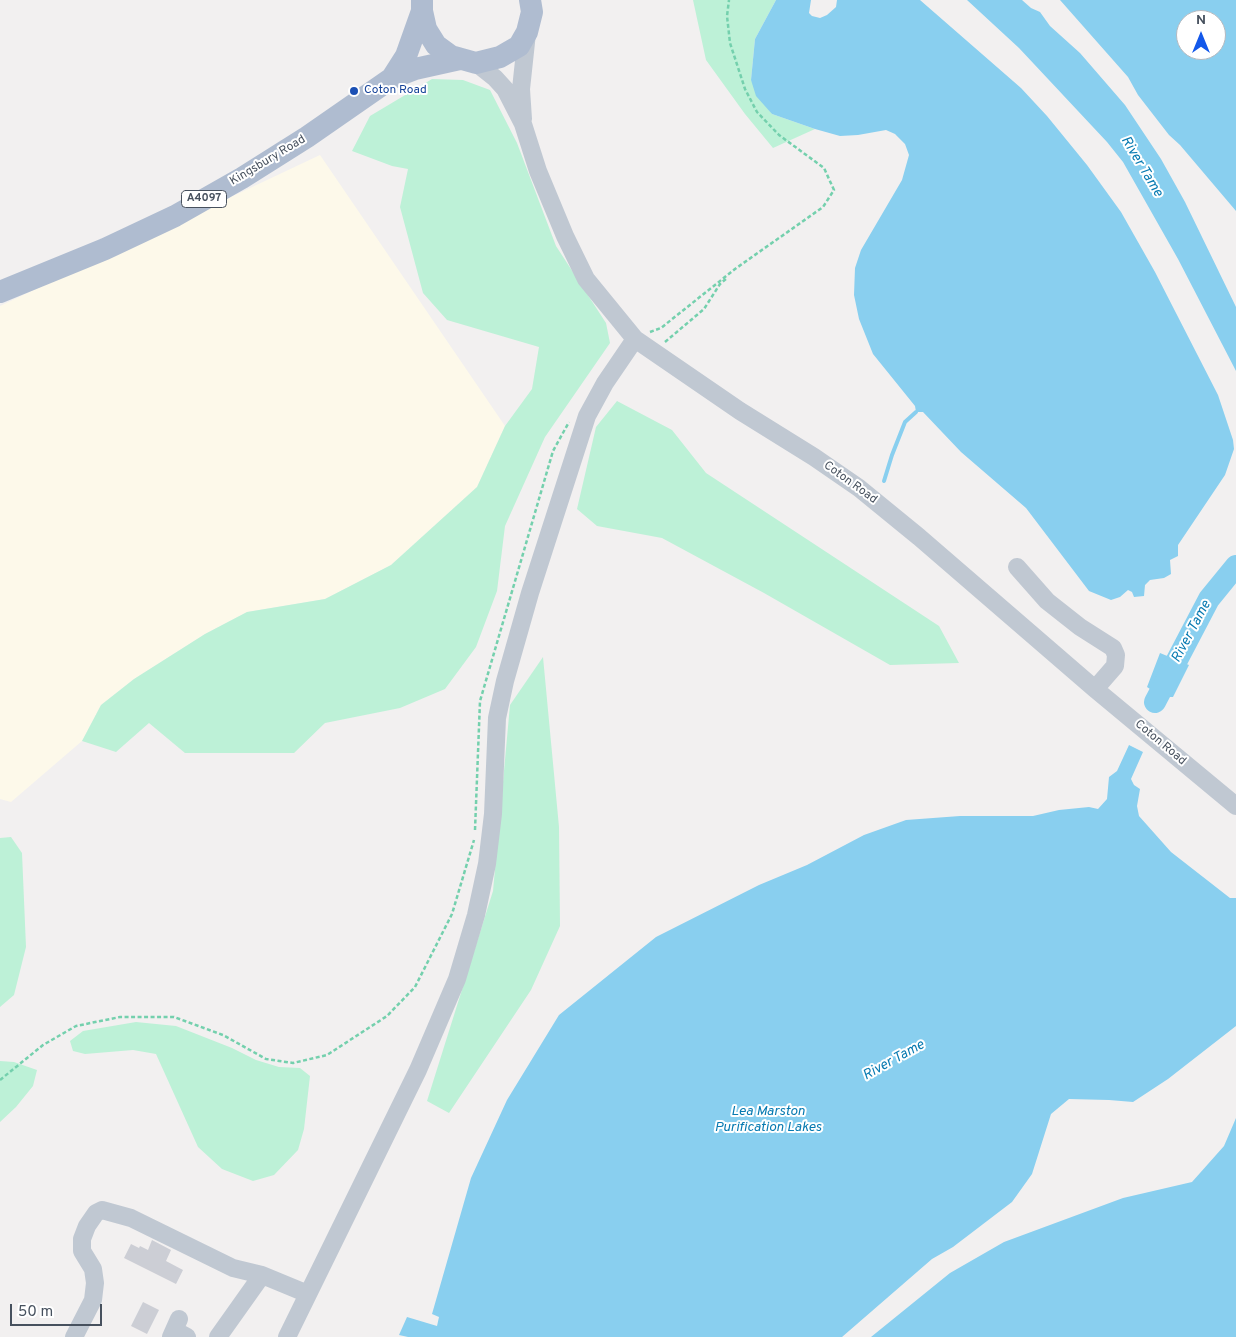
<!DOCTYPE html>
<style>
body{margin:0}
#map{position:relative;width:1236px;height:1337px;overflow:hidden;background:#f2f0f0;font-family:Overpass,sans-serif}
canvas{display:block}
.north{position:absolute;left:1176px;top:10px;width:50px;height:50px;box-sizing:border-box;background:#fff;border:1px solid #b5b9bf;border-radius:50%;rotate:0deg;font-size:14px;font-weight:700;line-height:20px;text-align:center;color:#47515e}
.north::after{content:'';display:block;margin:auto;width:18px;height:22px;background:#1358ea;clip-path:polygon(50% 0,100% 100%,50% 72%,0 100%)}
.scale{position:absolute;left:10px;top:1304px;width:92px;height:22px;box-sizing:border-box;border:2px solid #47515e;border-top:0;padding-left:6px;font-size:15px;line-height:18px;white-space:nowrap;color:#47515e;-webkit-text-stroke:4px #fff;paint-order:stroke}
</style>
<div id="map">
<canvas width="1236" height="1337"></canvas>
<div class="north">N</div>
<div class="scale">50 m</div>
</div>
<script>
const c = document.querySelector('canvas').getContext('2d');
c.lineJoin = 'round';
function fillPath(path, color) {
  c.fillStyle = color;
  c.fill(path, 'evenodd');
}
function toPath(rows) {
  const path = new Path2D();
  for (const r of rows) {
    path.moveTo(r[0], r[1]);
    for (let i = 2; i < r.length; i += 2) path.lineTo(r[i], r[i + 1]);
  }
  return path;
}
function stroke(path, color, width, dash) {
  c.strokeStyle = color;
  c.lineWidth = width;
  c.lineCap = dash ? 'butt' : 'round';
  c.setLineDash(dash || []);
  c.stroke(path);
}
function label(font, color, halo, rows, align = 'center') {
  c.font = font + ' Overpass,sans-serif';
  c.lineWidth = 4;
  c.setLineDash([]);
  c.textBaseline = 'middle';
  c.strokeStyle = halo;
  c.fillStyle = color;
  for (const [text, x, y, turn = 0] of rows) {
    c.save();
    c.translate(x, y);
    c.rotate((+turn || 0) * Math.PI / 180);
    c.textAlign = isNaN(turn) ? turn : align;
    if (halo) c.strokeText(text, 0, 0);
    c.fillText(text, 0, 0);
    c.restore();
  }
}
fillPath(toPath([
 [320,155,505,426,477,487,391,565,325,599,247,612,205,634,134,679,101,705,82,741,11,802,0,799,0,306]
]), '#fdf9ea');
fillPath(toPath([
 [693,0,776,0,755,39,751,80,772,114,815,129,773,148,745,114,706,60],
 [432,79,463,80,490,90,517,143,556,246,606,323,610,343,545,437,505,526,497,591,476,647,445,689,400,708,325,723,294,753,185,753,149,723,116,752,82,741,101,705,134,679,205,634,247,612,325,599,391,565,477,487,505,426,532,389,539,347,447,320,423,293,400,207,408,169,392,166,352,151,370,116],
 [617,401,672,430,706,473,939,626,959,663,890,665,764,593,662,538,597,526,577,509,596,427],
 [543,657,559,827,560,926,531,990,449,1113,427,1101,493,891,510,705],
 [11,837,22,853,26,947,14,995,0,1007,0,838],
 [136,1022,176,1026,232,1048,256,1060,279,1067,300,1068,310,1076,304,1129,298,1150,274,1175,253,1181,222,1169,198,1147,156,1054,133,1050,85,1054,73,1051,70,1041,83,1031],
 [0,1061,14,1062,37,1070,33,1086,16,1107,0,1122]
]), '#bdf1d7');
fillPath(toPath([
 [776,0,811,0,809,13,812,16,820,18,827,15,836,7,837,0,920,0,1021,88,1047,116,1087,165,1121,212,1155,272,1218,395,1233,440,1234,449,1225,475,1178,545,1178,556,1170,560,1171,574,1164,578,1150,580,1145,585,1144,596,1134,597,1132,592,1128,590,1120,597,1111,600,1089,591,1026,508,961,452,923,412,916,412,915,406,873,354,859,319,854,295,855,268,861,250,902,180,909,155,905,144,895,134,886,130,858,135,840,136,815,129,772,114,756,96,751,80,755,39],
 [967,0,1022,0,1031,8,1040,12,1050,26,1080,53,1125,105,1161,159,1185,202,1236,307,1236,371,1178,259,1123,162,1107,142,1019,48],
 [1060,0,1236,0,1236,211,1180,145,1169,135,1138,95,1128,77],
 [1186,20,1216,20,1216,50,1186,50],
 [1160,653,1189,665,1173,697,1167,697,1163,705,1148,699,1150,689,1147,687],
 [1129,745,1143,752,1131,779,1134,785,1140,789,1137,806,1139,816,1171,852,1230,898,1236,898,1236,1026,1168,1079,1133,1102,1109,1100,1069,1099,1051,1114,1032,1174,1012,1202,953,1247,932,1259,842,1337,408,1337,399,1335,407,1317,437,1326,439,1317,432,1314,471,1178,507,1100,559,1015,656,937,759,885,807,865,864,835,906,820,960,816,1033,816,1059,810,1089,807,1098,809,1107,799,1109,777,1117,771],
 [1236,1118,1236,1337,871,1337,950,1273,1004,1242,1123,1198,1192,1182,1224,1146]
]), '#89cfef');
stroke(toPath([
 [884,481,892,455,905,422,916,412]
]), '#89cfef', 4);
stroke(toPath([
 [1155,702,1209,599,1236,566]
]), '#89cfef', 22);
fillPath(toPath([
 [152,1240,171,1250,166,1261,183,1270,176,1284,124,1258,131,1244,139,1248,140,1246,148,1250],
 [143,1302,159,1310,147,1334,131,1326]
]), '#ccced5');
stroke(toPath([
 [650,332,661,328,735,269,823,207,834,190,824,168,779,135,757,112,745,89,730,43,727,16,729,0],
 [665,342,704,309,720,284,727,278],
 [475,830,480,701,553,451,569,422],
 [0,1080,43,1045,76,1026,120,1017,174,1017,223,1035,266,1059,293,1063,327,1055,387,1016,415,987,452,914,474,840]
]), '#74d0ad', 2.5, [4, 2.5]);
stroke(toPath([
 [476,63,495,78,505,89,523,124,538,171,565,236,586,279,635,339,740,411,814,457,859,488,919,537,1095,689,1236,806],
 [523,119,521,89,527,33],
 [1017,567,1047,601,1080,627,1113,648,1116,655,1115,666,1095,689],
 [174,1330,187,1337],
 [74,1337,93,1300,95,1283,93,1269,82,1251,82,1239,87,1226,96,1213,102,1210,131,1218,233,1268,262,1275,308,1294],
 [171,1337,179,1319],
 [218,1337,262,1275],
 [287,1337,418,1070,457,979,476,915,487,864,493,814,497,718,505,681,530,593,587,416,605,383,635,339]
]), '#c0c8d2', 18);
stroke(toPath([
 [422,0,422,11,426,29,436,45,451,56,476,63,500,57,519,46,527,32,532,12,530,0],
 [392,78,406,56,422,11],
 [0,292,105,249,175,216,242,178,307,137,392,78,415,69,460,59]
]), '#afbcd0', 22);
for (const [x, y, r, color] of [
 [354,91,5,"#1a4fb4"]
]) {
  const dot = new Path2D();
  dot.arc(x, y, r, 0, 2 * Math.PI);
  c.fillStyle = color;
  c.fill(dot);
  stroke(dot, '#fff', 2);
}
for (const [x, y, w] of [
 [204,199,45]
]) {
  const box = new Path2D();
  box.roundRect(x - w / 2, y - 8.5, w, 17, 4);
  c.fillStyle = '#fff';
  c.fill(box);
  stroke(box, '#47515e', 1);
}
label('bold 11px', '#47515e', null, [
 ["A4097",204,199]
]);
label('12px', '#164399', '#fff', [
 ["Coton Road",364,91]
], 'left');
label('12px', '#47515e', '#fff', [
 ["Kingsbury Road",268,161,-31],
 ["Coton Road",850,483,36],
 ["Coton Road",1160,743,40]
]);
label('italic 14px', '#077ab1', '#fff', [
 ["River Tame",1141,167,59],
 ["River Tame",1192,632,-62],
 ["River Tame",894,1061,-29],
 ["Lea Marston",768,1112],
 ["Purification Lakes",768,1128]
]);
</script>
